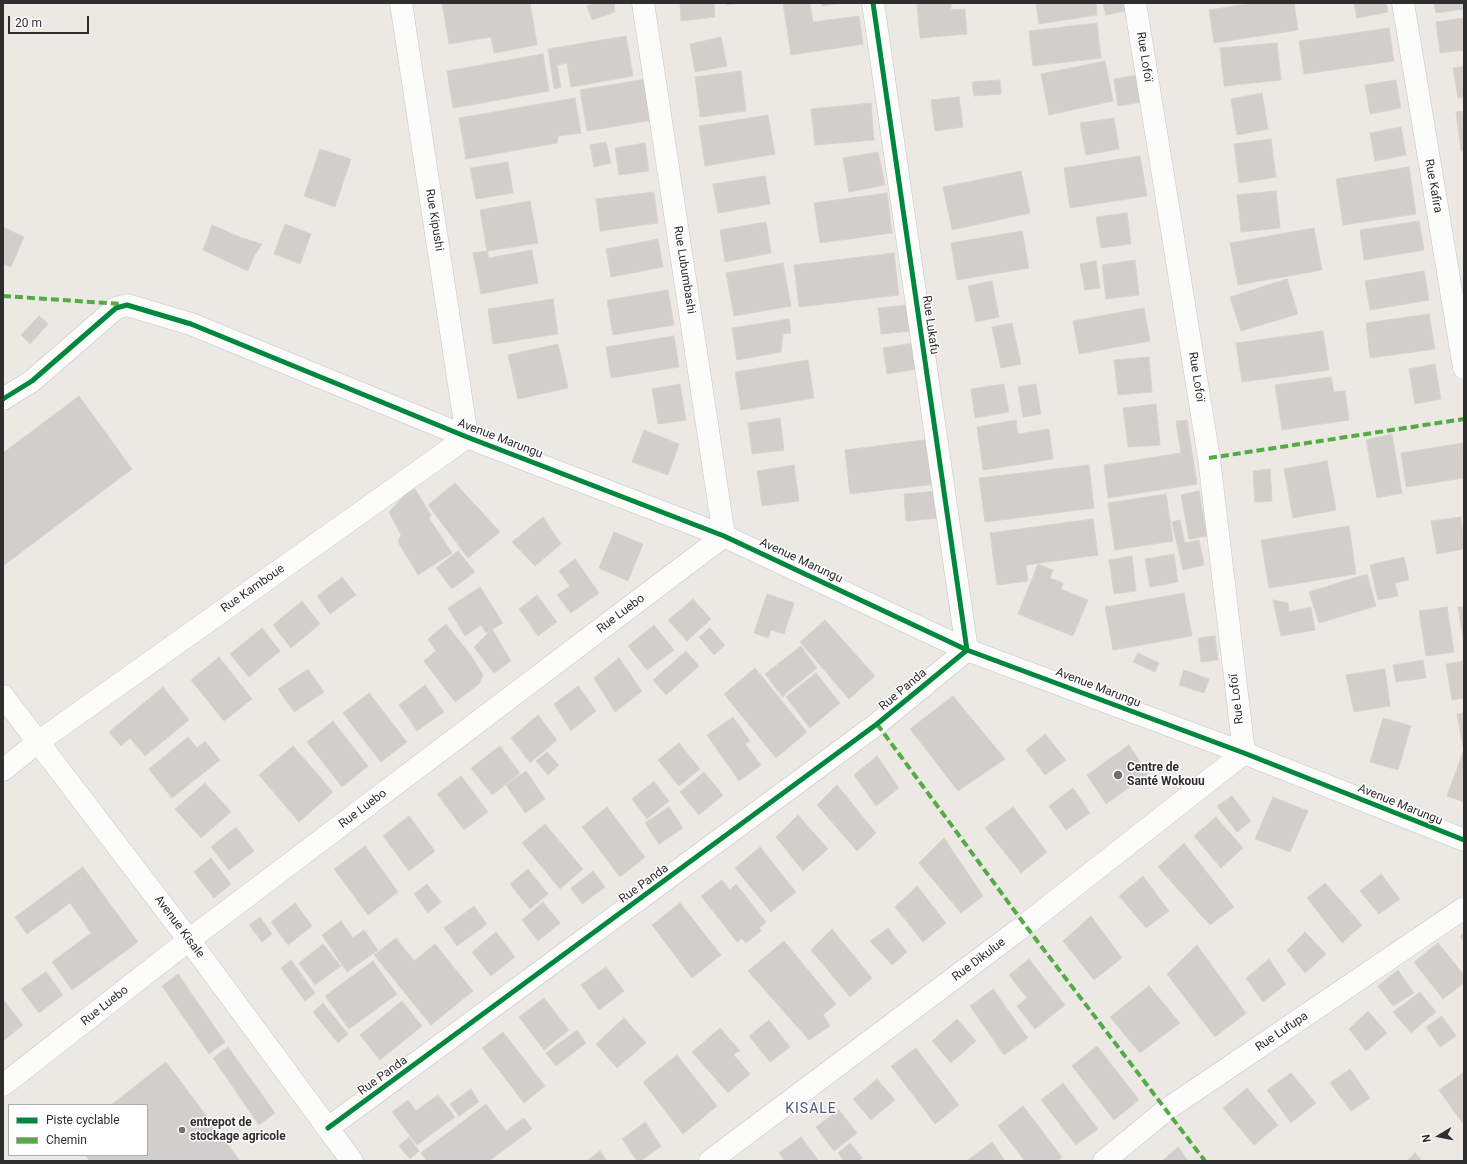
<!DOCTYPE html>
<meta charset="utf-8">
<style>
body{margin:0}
#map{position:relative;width:1467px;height:1164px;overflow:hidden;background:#ece8e4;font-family:Roboto,sans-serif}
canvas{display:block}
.frame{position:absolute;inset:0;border:4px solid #2e2e2e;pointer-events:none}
.legend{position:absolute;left:8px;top:1104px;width:140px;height:52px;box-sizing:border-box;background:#fff;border:1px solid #ababab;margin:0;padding:5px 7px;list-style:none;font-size:12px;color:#2e2e2e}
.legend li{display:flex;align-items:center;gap:8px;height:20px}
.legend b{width:20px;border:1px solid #ababab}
.north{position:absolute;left:1419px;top:1116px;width:40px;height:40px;-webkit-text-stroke:3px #fff;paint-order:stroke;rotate:260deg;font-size:11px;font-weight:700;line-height:16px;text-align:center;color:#2e2e2e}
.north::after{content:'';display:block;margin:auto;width:14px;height:18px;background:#2e2e2e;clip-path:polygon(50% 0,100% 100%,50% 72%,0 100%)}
.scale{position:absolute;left:8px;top:16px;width:81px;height:18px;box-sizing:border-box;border:2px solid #2e2e2e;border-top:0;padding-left:5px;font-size:12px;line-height:14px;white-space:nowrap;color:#2e2e2e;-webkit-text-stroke:3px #fff;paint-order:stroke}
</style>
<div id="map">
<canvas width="1467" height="1164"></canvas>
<div class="frame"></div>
<ul class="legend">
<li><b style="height:5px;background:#00873e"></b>Piste cyclable</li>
<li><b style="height:5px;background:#54ab44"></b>Chemin</li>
</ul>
<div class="north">N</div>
<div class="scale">20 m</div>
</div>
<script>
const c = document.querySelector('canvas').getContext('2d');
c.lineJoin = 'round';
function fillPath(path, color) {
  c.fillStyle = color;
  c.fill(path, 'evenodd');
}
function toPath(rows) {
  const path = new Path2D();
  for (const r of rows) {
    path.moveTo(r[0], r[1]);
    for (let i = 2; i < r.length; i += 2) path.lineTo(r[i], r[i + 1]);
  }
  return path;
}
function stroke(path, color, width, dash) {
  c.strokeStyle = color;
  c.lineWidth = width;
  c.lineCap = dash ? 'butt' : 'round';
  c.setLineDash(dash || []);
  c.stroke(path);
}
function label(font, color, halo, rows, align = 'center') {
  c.font = font + ' Roboto,sans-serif';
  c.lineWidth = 3;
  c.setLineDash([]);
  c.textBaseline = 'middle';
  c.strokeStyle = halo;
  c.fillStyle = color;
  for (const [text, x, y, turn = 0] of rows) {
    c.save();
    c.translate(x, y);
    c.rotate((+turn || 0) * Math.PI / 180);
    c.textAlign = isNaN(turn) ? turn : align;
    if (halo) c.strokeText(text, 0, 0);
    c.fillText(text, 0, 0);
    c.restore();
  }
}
const building = toPath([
 [442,3,530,3,537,45,494,53,491,37,449,44,442,3],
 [595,3,614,3,615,12,592,20,587,6,595,3],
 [680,3,714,3,715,17,681,21,680,3],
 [726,3,739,3,726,5,726,3],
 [783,3,810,3,813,22,859,16,863,44,791,55,783,3],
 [822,3,841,3,822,6,822,3],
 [917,3,951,3,951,10,965,9,967,34,920,38,917,3],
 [1036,3,1096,3,1097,15,1039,24,1036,3],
 [1103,3,1124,3,1125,11,1106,15,1103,3],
 [1254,3,1294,3,1298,30,1214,43,1209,10,1254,3],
 [1354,3,1386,3,1388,12,1357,18,1354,3],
 [1434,3,1464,3,1464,9,1436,13,1434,3],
 [1464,18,1464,50,1440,53,1436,22,1464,18],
 [1097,23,1101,58,1033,66,1029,31,1097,23],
 [1389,28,1394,61,1304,74,1299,41,1389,28],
 [626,36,633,76,571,87,567,63,557,65,561,87,554,89,548,49,626,36],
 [721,37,727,66,695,72,690,44,721,37],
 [1277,43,1281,80,1224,86,1220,48,1277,43],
 [543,54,549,91,453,108,447,71,543,54],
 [1105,61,1113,101,1049,115,1041,74,1105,61],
 [1464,66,1464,97,1458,98,1453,68,1464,66],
 [741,71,746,111,700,117,695,77,741,71],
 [1138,75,1142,102,1118,106,1114,79,1138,75],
 [652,78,659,119,587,131,580,90,652,78],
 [1000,80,1001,94,974,96,972,82,1000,80],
 [1396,80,1401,108,1370,114,1365,85,1396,80],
 [1262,93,1268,129,1237,135,1231,99,1262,93],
 [959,97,963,127,935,131,931,100,959,97],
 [575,98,581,133,558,136,557,143,466,159,459,118,575,98],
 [871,103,874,140,815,145,811,109,871,103],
 [1464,111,1464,151,1461,151,1456,112,1464,111],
 [768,115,775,154,705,166,699,126,768,115],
 [1114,118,1119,149,1086,155,1080,123,1114,118],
 [1401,127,1406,155,1375,161,1370,133,1401,127],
 [1271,139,1276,177,1239,183,1234,144,1271,139],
 [606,142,611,163,594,167,590,145,606,142],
 [645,143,649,171,619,175,615,148,645,143],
 [320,149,351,159,335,207,304,196,320,149],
 [878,152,885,185,849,192,843,158,878,152],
 [1140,156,1147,196,1070,208,1064,168,1140,156],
 [508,162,513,193,476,199,470,168,508,162],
 [1409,167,1416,214,1343,225,1336,179,1409,167],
 [1021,171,1030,213,952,230,943,187,1021,171],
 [765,176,770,204,718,213,713,184,765,176],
 [1276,191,1280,228,1241,232,1237,195,1276,191],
 [654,192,658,223,600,231,596,199,654,192],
 [887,193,892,233,820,243,814,203,887,193],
 [530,201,538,243,487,251,480,210,530,201],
 [1127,213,1131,244,1101,248,1096,217,1127,213],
 [1419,221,1424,250,1364,260,1360,230,1419,221],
 [766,222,771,253,725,262,720,230,766,222],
 [285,224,311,234,300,264,274,254,285,224],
 [212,225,242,238,262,244,254,256,248,271,203,250,212,225],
 [3,227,24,237,11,267,3,264,3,227],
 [1314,228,1322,270,1238,285,1230,243,1314,228],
 [1022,231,1029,268,957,280,951,243,1022,231],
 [658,239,663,267,611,277,606,249,658,239],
 [532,250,538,283,481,294,473,253,487,251,489,258,532,250],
 [894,253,899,295,799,307,794,265,894,253],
 [1135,260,1139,295,1106,299,1102,265,1135,260],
 [1096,261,1100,288,1085,290,1080,264,1096,261],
 [783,263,791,306,734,316,726,273,783,263],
 [1424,271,1429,300,1370,310,1365,281,1424,271],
 [1287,279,1298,314,1241,331,1230,297,1287,279],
 [992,281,999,317,976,322,968,286,992,281],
 [668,290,674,325,613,335,607,300,668,290],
 [553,299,558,334,493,344,488,309,553,299],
 [907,305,910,331,881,334,878,308,907,305],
 [1144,308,1150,341,1079,354,1073,321,1144,308],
 [1429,314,1435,349,1370,358,1366,323,1429,314],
 [39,316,48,324,30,344,21,335,39,316],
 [789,319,791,333,783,334,781,352,737,360,732,328,789,319],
 [1012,323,1021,364,1001,368,992,327,1012,323],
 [1323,331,1329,370,1242,382,1236,343,1323,331],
 [674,336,679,367,611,378,606,347,674,336],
 [913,343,917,369,887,374,883,348,913,343],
 [558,344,568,388,518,399,508,355,558,344],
 [1149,357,1152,392,1118,395,1114,360,1149,357],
 [808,360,814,398,741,410,735,372,808,360],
 [1435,364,1441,399,1415,404,1409,369,1435,364],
 [1331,377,1334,392,1345,391,1349,420,1282,430,1275,385,1331,377],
 [680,384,686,420,658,424,652,389,680,384],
 [1004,384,1009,412,975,418,971,389,1004,384],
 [1036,384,1041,414,1023,417,1018,387,1036,384],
 [79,396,132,469,3,566,3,453,79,396],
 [1156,404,1160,445,1128,447,1123,408,1156,404],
 [780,418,784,450,752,454,748,423,780,418],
 [1016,420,1018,434,1049,429,1053,459,983,470,977,427,1016,420],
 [1187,420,1197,484,1108,498,1104,465,1181,453,1176,421,1187,420],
 [644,430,679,444,668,475,632,462,644,430],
 [1392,434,1402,493,1377,498,1366,440,1392,434],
 [932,439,937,484,850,494,845,450,932,439],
 [1463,443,1464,478,1406,487,1401,453,1463,443],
 [1327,461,1336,510,1293,518,1284,469,1327,461],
 [794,465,799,501,762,506,757,471,794,465],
 [1089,465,1094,508,985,522,979,478,1089,465],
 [1270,469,1272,501,1255,502,1253,471,1270,469],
 [455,483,500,532,468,558,428,505,455,483],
 [413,486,431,515,429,518,452,553,418,575,398,542,401,535,389,512,413,486],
 [937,491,939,518,906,521,904,494,937,491],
 [1199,491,1207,536,1189,539,1181,495,1199,491],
 [1166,494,1173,541,1115,550,1108,503,1166,494],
 [543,517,561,544,535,566,512,542,543,517],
 [1461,517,1464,549,1437,554,1431,521,1461,517],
 [1093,519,1098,555,1026,565,1028,581,997,585,990,533,1093,519],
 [1180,520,1185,543,1199,540,1204,565,1183,570,1172,522,1180,520],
 [1349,526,1356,574,1269,588,1261,540,1349,526],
 [614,532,643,544,628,581,599,568,614,532],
 [458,551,475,572,452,589,436,568,458,551],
 [1174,554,1178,582,1150,587,1145,559,1174,554],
 [1132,556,1136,591,1114,594,1109,560,1132,556],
 [1404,557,1409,580,1395,583,1398,596,1378,600,1370,565,1404,557],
 [575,559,599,593,571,613,557,595,570,586,559,571,575,559],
 [1038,564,1053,570,1050,578,1063,583,1061,589,1088,600,1073,636,1018,614,1038,564],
 [1367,574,1376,606,1319,623,1309,592,1367,574],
 [342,577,356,595,330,614,317,596,342,577],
 [480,587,503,623,486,633,481,625,465,636,448,608,480,587],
 [1184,593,1192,636,1113,650,1105,607,1184,593],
 [767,594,794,603,784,634,771,630,768,638,754,633,767,594],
 [537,595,557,622,538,636,519,609,537,595],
 [693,599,711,619,687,641,668,620,693,599],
 [1273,600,1288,603,1289,612,1311,607,1315,630,1281,636,1273,600],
 [302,601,320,624,291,648,273,625,302,601],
 [1447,607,1454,652,1426,656,1419,611,1447,607],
 [1458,607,1464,607,1464,644,1458,607],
 [825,620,875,676,849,699,800,642,825,620],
 [446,624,472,657,483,675,479,684,455,702,424,661,436,651,428,639,446,624],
 [654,625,674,650,647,670,628,646,654,625],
 [262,628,280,651,249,677,230,654,262,628],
 [710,628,725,645,714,655,699,637,710,628],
 [492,629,511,661,494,673,474,647,492,629],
 [1215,636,1218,660,1201,662,1198,638,1215,636],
 [801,646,817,668,787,692,783,697,765,674,801,646],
 [686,651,699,666,666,695,653,680,686,651],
 [1138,653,1159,663,1155,672,1133,662,1138,653],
 [219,657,252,699,224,721,191,680,219,657],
 [619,658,642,691,615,712,594,678,619,658],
 [1423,660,1426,678,1396,682,1393,665,1423,660],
 [1464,661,1464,698,1452,700,1446,664,1464,661],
 [755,668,807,732,776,758,724,694,755,668],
 [308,669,324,692,294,712,278,689,308,669],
 [1385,669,1390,706,1354,712,1346,675,1385,669],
 [1184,670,1209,679,1204,693,1179,685,1184,670],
 [816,673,840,703,810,728,786,697,816,673],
 [425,685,444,712,417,731,399,705,425,685],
 [578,686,596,711,571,731,554,704,578,686],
 [163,687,189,720,145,756,130,738,121,746,109,732,163,687],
 [369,693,407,742,381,762,343,713,369,693],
 [953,696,1005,759,958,791,910,729,953,696],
 [1464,713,1464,747,1463,747,1457,714,1464,713],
 [538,715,557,740,530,763,511,738,538,715],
 [733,717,750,741,745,744,761,765,739,781,707,735,733,717],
 [1383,718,1411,726,1398,770,1370,762,1383,718],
 [333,721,368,766,342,787,307,742,333,721],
 [1045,734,1066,760,1045,775,1026,750,1045,734],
 [188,737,197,748,205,741,220,760,172,798,149,769,188,737],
 [679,743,700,769,679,786,658,760,679,743],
 [1129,745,1148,774,1106,804,1087,775,1129,745],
 [293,746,333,792,299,822,259,775,293,746],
 [500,746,520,773,492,795,471,768,500,746],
 [547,752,559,765,548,775,536,761,547,752],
 [1463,752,1464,753,1464,802,1447,796,1463,752],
 [877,756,899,788,876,806,854,775,877,756],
 [526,771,545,799,525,813,506,785,526,771],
 [704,772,723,795,699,815,680,792,704,772],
 [461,776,488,812,464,830,437,794,461,776],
 [654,781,669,801,647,819,632,799,654,781],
 [205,783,231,812,201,838,175,809,205,783],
 [837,785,876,833,857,851,817,805,837,785],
 [1073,788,1090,813,1066,830,1049,806,1073,788],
 [1232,796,1251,821,1237,832,1217,806,1232,796],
 [1273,797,1308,811,1290,852,1255,839,1273,797],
 [607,807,645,857,620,877,582,827,607,807],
 [669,807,683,828,659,844,645,823,669,807],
 [1013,807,1047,852,1021,873,985,828,1013,807],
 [798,815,828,849,803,871,776,837,798,815],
 [409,816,435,851,409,871,383,836,409,816],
 [1216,817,1243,848,1221,868,1194,836,1216,817],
 [545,824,583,869,560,889,522,843,545,824],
 [236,827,254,851,229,870,211,847,236,827],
 [944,838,983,896,961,913,919,863,944,838],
 [1184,843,1234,907,1210,925,1158,867,1184,843],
 [365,846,398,892,368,915,334,869,365,846],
 [760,847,796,892,771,912,735,868,760,847],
 [211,858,231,884,214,898,194,872,211,858],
 [83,867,138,942,72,990,52,962,91,933,70,903,27,934,15,917,83,867],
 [528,869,548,894,530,909,510,884,528,869],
 [593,871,605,887,582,904,571,888,593,871],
 [1381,874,1400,899,1379,914,1360,891,1381,874],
 [1143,876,1169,911,1146,928,1119,896,1143,876],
 [722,880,730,890,736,884,766,922,759,928,761,931,746,943,742,938,737,942,701,896,722,880],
 [1325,883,1362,925,1342,943,1307,898,1325,883],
 [427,884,441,902,428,913,414,894,427,884],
 [917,886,946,923,923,942,895,907,917,886],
 [543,902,560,923,538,941,522,920,543,902],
 [295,903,312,926,288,945,271,922,295,903],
 [680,903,721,955,692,978,652,925,680,903],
 [474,906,487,924,457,946,444,928,474,906],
 [1091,916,1122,958,1094,980,1063,941,1091,916],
 [260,917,272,934,262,942,249,925,260,917],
 [341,921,353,938,364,930,378,950,347,972,322,935,341,921],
 [888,928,907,952,892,965,870,941,888,928],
 [832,929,872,978,850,997,811,950,832,929],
 [496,932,515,957,491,976,472,952,496,932],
 [1305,932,1326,954,1305,973,1287,950,1305,932],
 [1464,933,1464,942,1460,936,1464,933],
 [396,938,414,961,435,944,473,991,431,1025,374,955,396,938],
 [784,941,836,1004,823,1015,830,1026,809,1040,748,971,784,941],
 [1438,943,1464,975,1464,983,1443,999,1414,962,1438,943],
 [323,944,341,966,315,985,299,963,323,944],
 [1197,945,1246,1013,1215,1037,1167,974,1197,945],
 [1029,959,1065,1005,1035,1029,1017,1006,1027,998,1009,975,1029,959],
 [1269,959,1286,984,1263,1002,1246,978,1269,959],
 [291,960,315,993,305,1001,281,968,291,960],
 [373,961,397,994,349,1029,325,996,373,961],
 [606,967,624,991,599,1010,581,985,606,967],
 [1398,970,1414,993,1393,1006,1378,986,1398,970],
 [46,972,63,995,39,1013,21,989,46,972],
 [178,974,225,1042,209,1054,162,986,178,974],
 [1149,986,1180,1023,1140,1053,1110,1017,1149,986],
 [993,989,1028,1038,1004,1055,970,1006,993,989],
 [1420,992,1436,1012,1411,1033,1393,1012,1420,992],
 [544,998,569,1030,544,1050,519,1017,544,998],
 [3,999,23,1025,3,1041,3,999],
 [402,1001,422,1026,380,1060,360,1035,402,1001],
 [323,1003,348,1034,338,1043,313,1012,323,1003],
 [1368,1011,1387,1033,1366,1051,1349,1029,1368,1011],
 [1442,1016,1456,1036,1440,1047,1426,1027,1442,1016],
 [624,1018,646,1043,617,1068,596,1044,624,1018],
 [957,1019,976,1041,951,1063,932,1041,957,1019],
 [769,1020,790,1047,770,1062,749,1036,769,1020],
 [720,1028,740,1051,733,1054,750,1074,728,1093,692,1052,720,1028],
 [577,1030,586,1043,556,1066,546,1053,577,1030],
 [503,1032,545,1086,524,1103,482,1048,503,1032],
 [1097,1046,1139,1100,1114,1120,1072,1066,1097,1046],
 [228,1047,275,1113,259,1125,213,1058,228,1047],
 [916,1048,959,1105,935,1124,891,1066,916,1048],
 [677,1055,717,1106,683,1134,643,1082,677,1055],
 [166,1062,240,1161,90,1161,85,1155,147,1155,147,1105,111,1105,166,1062],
 [1350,1069,1370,1098,1351,1111,1330,1083,1350,1069],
 [1464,1072,1464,1125,1439,1090,1464,1072],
 [1291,1073,1316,1103,1291,1123,1267,1090,1291,1073],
 [877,1079,895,1100,871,1120,853,1099,877,1079],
 [1063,1083,1098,1129,1076,1145,1041,1100,1063,1083],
 [1247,1088,1278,1125,1254,1145,1223,1108,1247,1088],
 [471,1089,479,1102,459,1116,450,1104,471,1089],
 [438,1095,455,1117,417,1145,392,1112,408,1100,416,1111,438,1095],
 [486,1104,506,1131,524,1118,532,1129,489,1161,427,1161,421,1153,486,1104],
 [1023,1106,1062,1157,1057,1161,1025,1161,998,1126,1023,1106],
 [839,1110,857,1133,834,1151,816,1127,839,1110],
 [645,1122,661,1146,641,1161,637,1161,622,1139,645,1122],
 [409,1137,419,1151,410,1159,399,1146,409,1137],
 [801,1137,819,1161,785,1161,779,1153,801,1137],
 [992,1142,1005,1161,968,1161,968,1160,992,1142],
 [850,1143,862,1158,859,1161,844,1161,838,1153,850,1143],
 [1178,1147,1188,1161,1162,1161,1178,1147],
 [600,1151,607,1161,587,1161,600,1151],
 [1415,1153,1422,1161,1407,1161,1415,1153]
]);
fillPath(building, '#d1cecb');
stroke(building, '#d7d4d0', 1);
const minor = toPath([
 [1403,3,1464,368],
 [3,399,32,381,116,308,127,305,191,324,467,437,724,536,967,650,1244,753,1464,840],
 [3,696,189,940,352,1161],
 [3,770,38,742,467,437,401,3],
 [3,1085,189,940,724,536,643,3],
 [328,1128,877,724,967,650,873,3],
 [710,1161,1025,925,1244,753,1209,458,1135,3],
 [1104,1161,1166,1110,1464,908]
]);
stroke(minor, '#c5c4c5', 23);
stroke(minor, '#fcfcfb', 22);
stroke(toPath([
 [3,296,121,304],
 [1209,458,1464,419],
 [877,724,1025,925,1205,1161]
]), '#54ab44', 4, [8, 4]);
stroke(toPath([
 [3,399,32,381,116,308,127,305,191,324,467,437,724,536,967,650,1244,753,1464,840],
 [328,1128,877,724,967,650,873,3]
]), '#00873e', 5);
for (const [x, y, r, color] of [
 [1118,775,5,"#706f6e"],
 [182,1130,4,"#706f6e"]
]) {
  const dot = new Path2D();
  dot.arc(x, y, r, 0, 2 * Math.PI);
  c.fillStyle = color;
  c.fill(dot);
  stroke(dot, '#fff', 1.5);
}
label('12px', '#2e2e2e', '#fff', [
 ["Rue Lofoï",1144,57,81],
 ["Rue Kafira",1433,186,80],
 ["Rue Kipushi",434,220,81],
 ["Rue Lubumbashi",684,270,81],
 ["Rue Lukafu",930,325,82],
 ["Rue Lofoï",1196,377,81],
 ["Avenue Marungu",500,439,21],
 ["Avenue Marungu",801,561,25],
 ["Rue Kamboue",253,589,-35],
 ["Rue Luebo",621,614,-37],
 ["Avenue Marungu",1098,688,21],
 ["Rue Panda",903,690,-40],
 ["Rue Lofoï",1237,699,-97],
 ["Avenue Marungu",1400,805,22],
 ["Rue Luebo",363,809,-37],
 ["Rue Panda",644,884,-36],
 ["Avenue Kisale",179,927,53],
 ["Rue Dikulue",979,960,-37],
 ["Rue Luebo",105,1006,-38],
 ["Rue Lufupa",1282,1032,-34],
 ["Rue Panda",383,1076,-36]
]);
label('bold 12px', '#2e2e2e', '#fff', [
 ["Centre de",1127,768],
 ["Santé Wokouu",1127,782],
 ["entrepot de",190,1123],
 ["stockage agricole",190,1137]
], 'left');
c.letterSpacing = '1px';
label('14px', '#4d5680', '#fff', [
 ["KISALE",811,1109]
]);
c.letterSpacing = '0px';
</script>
